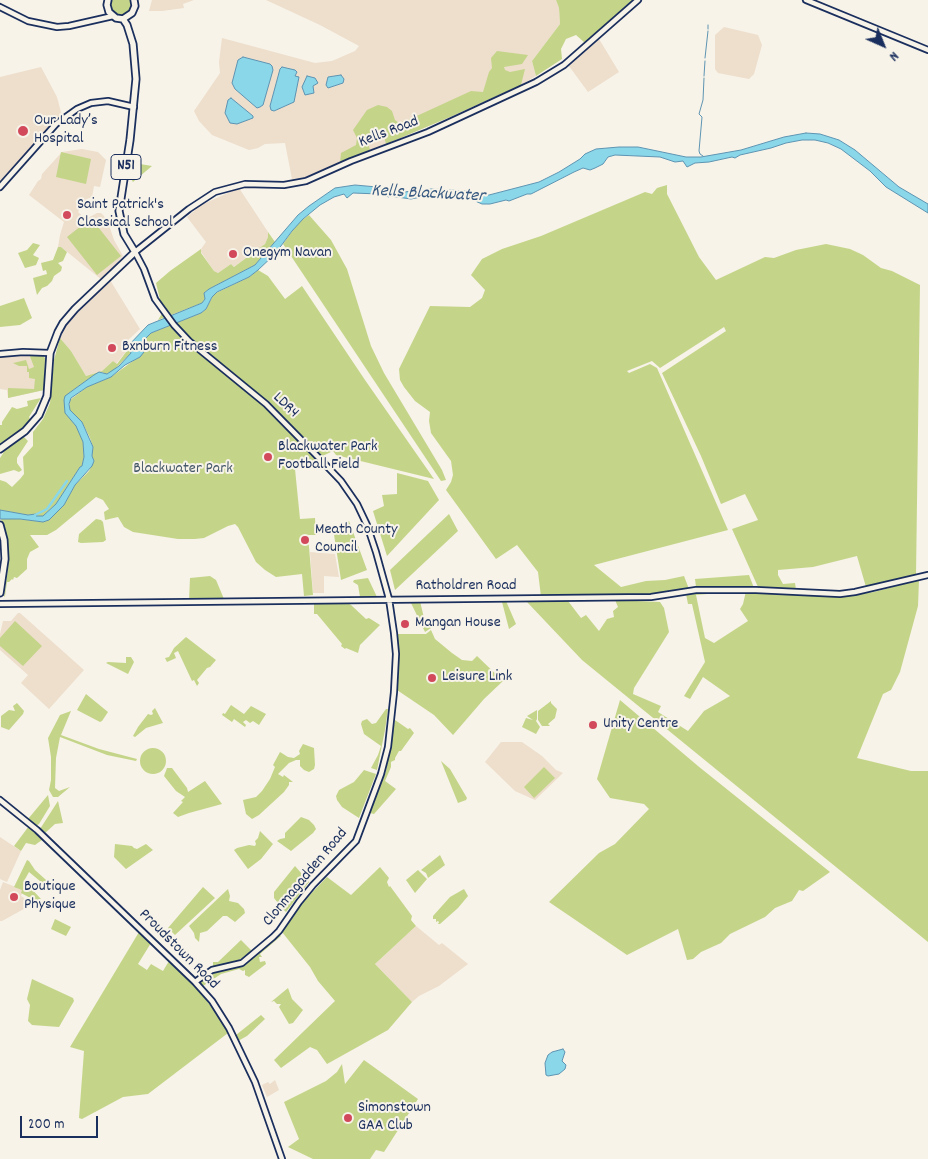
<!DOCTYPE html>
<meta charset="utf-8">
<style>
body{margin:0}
#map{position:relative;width:928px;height:1159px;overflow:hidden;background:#f7f3e8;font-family:Dekko,sans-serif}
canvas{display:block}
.north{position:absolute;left:858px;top:20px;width:50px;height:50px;-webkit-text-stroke:4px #f7f3e8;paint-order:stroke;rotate:136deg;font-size:14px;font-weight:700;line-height:20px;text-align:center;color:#1b2f5e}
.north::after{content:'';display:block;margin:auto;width:18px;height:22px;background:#1b2f5e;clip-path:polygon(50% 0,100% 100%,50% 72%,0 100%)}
.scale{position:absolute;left:20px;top:1116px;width:78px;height:22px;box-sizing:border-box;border:2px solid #1b2f5e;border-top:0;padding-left:6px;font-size:15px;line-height:18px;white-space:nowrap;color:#1b2f5e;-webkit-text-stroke:4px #f7f3e8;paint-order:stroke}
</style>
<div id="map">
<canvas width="928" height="1159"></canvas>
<div class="north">N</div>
<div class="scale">200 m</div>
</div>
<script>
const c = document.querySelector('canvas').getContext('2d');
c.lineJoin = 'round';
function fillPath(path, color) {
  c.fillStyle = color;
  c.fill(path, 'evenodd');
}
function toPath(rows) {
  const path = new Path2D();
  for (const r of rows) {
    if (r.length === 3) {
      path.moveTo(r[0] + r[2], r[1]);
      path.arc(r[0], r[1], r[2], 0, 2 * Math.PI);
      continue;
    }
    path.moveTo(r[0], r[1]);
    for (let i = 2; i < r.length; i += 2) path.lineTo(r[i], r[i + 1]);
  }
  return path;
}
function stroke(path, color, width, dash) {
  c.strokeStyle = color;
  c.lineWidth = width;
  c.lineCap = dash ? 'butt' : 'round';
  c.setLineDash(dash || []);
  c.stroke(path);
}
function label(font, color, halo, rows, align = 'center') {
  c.font = font + ' Dekko,sans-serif';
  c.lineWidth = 4;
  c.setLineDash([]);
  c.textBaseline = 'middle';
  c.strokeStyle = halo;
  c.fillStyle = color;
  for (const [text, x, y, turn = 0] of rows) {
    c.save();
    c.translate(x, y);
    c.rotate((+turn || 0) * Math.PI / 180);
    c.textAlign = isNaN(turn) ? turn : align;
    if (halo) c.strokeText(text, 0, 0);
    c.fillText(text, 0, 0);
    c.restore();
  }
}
fillPath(toPath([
 [152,0,194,0,183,4,184,8,162,11,149,11],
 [266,0,556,0,559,8,560,24,532,61,536,76,521,85,450,117,308,177,292,179,285,143,265,144,258,148,249,150,212,135,199,121,194,111,220,73,219,62,222,38,315,63,332,61,355,51,359,46,320,25],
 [724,27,758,35,762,45,754,74,749,79,718,73,715,69,715,35],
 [599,39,619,72,588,92,569,66],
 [41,67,57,97,62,116,52,125,13,171,0,184,0,77],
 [82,149,98,152,106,160,100,187,94,186,92,197,87,199,83,203,78,212,86,219,97,213,101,213,104,216,109,225,114,240,123,256,102,280,61,247,58,247,60,235,64,222,29,195,38,181,41,179,42,174,62,152],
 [239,188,268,232,268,237,265,244,234,267,231,264,218,273,214,271,201,252,201,249,206,242,187,217,201,205],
 [110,280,140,329,126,342,125,346,128,349,116,364,113,361,102,371,86,376,71,351,60,338,66,325,75,314],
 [29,354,44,390,8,398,7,390,0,389,0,357],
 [310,552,335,554,339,577,324,576,324,593,313,593],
 [18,613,20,613,84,670,49,709,21,683,28,675,0,650,0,634,3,621,11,621],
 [501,742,522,742,542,756,556,770,563,773,535,800,515,791,485,762],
 [0,837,21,851,7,882,0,879],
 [3,882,23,890,21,896,32,903,31,905,2,921,0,921,0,890],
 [416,926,439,945,442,943,468,964,439,986,419,996,412,1002,375,964],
 [275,1080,279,1090,267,1097,262,1085,268,1082,270,1084]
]), '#eedecc');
fillPath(toPath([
 [111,0,132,0,132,7,126,15,118,16,112,11,110,7],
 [556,0,634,0,585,43,576,35,566,39,561,49,562,59,536,76,532,61,560,24,559,8],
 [497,51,528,55,522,64,504,67,505,70,510,72,525,69,521,85,450,117,386,144,383,133,377,129,366,136,370,150,340,163,341,153,356,145,357,138,353,130,367,110,378,105,387,107,392,111,395,120,399,123,408,120,471,91,483,92,489,72,492,68,491,58],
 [61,152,91,159,86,184,56,177],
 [134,163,152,166,133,182,131,179],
 [667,185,667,194,699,257,716,280,765,257,774,258,796,250,826,244,850,249,863,255,881,268,892,271,920,285,916,575,866,587,857,556,813,567,778,570,778,575,783,584,795,583,796,590,758,587,732,529,758,520,745,494,721,504,701,456,662,373,726,331,724,327,660,368,652,361,627,371,629,373,650,364,657,368,728,530,594,565,621,587,646,581,665,580,684,576,689,589,656,595,541,597,538,572,517,545,496,559,446,490,451,482,453,475,451,461,431,433,429,421,430,412,415,401,404,387,400,380,399,369,430,306,470,307,482,298,485,290,471,275,482,259,502,249,541,236,645,192,652,194,657,188],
 [309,215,331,240,347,269,371,346,384,373,442,470,446,480,441,481,283,244,298,223],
 [91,218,121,256,97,275,67,237],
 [268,232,275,242,255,265,209,289,204,293,205,299,202,303,158,320,163,312,156,283,170,271,201,249,201,253,214,271,218,273,231,264,234,267,265,244,268,237],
 [33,243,40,245,33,255,39,258,36,265,25,268,18,253,27,250],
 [58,247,61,247,67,252,63,261,58,263,62,267,61,271,54,276,52,281,47,286,42,288,37,295,33,278,47,274,46,270,43,271,41,263,53,260],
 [258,270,268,276,285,299,302,286,365,380,434,479,336,455,333,451,295,469,300,519,315,518,316,535,308,535,313,595,304,596,302,574,276,577,265,570,256,562,238,527,235,524,228,526,204,538,195,539,178,539,133,532,124,527,118,517,105,520,104,512,109,509,103,500,96,497,56,530,47,535,30,535,39,547,30,552,27,559,27,569,17,578,14,577,13,580,12,579,9,582,7,582,5,596,4,597,8,569,9,552,1,519,20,519,43,522,49,520,64,505,75,485,89,471,94,461,92,456,93,447,90,438,82,422,70,410,70,400,87,387,111,377,137,358,141,343,151,333,201,313,206,309,214,294,249,277],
 [24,298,32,318,20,325,0,327,0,306],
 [60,338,71,351,86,376,102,371,113,361,117,364,129,348,131,353,113,371,106,374,102,372,94,375,68,394,68,414,77,426,83,442,84,457,82,466,80,467,56,504,43,516,36,516,35,514,28,515,0,510,0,480,6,482,12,487,20,479,24,474,23,457,33,446,33,432,43,419,50,403,54,360],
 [29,354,43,356,45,358,44,390,8,398,8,388,34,389,35,379,29,378,29,372,27,372,27,366,19,366,13,363,26,360,29,369,34,367],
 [41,398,29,417,31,421,29,423,0,445,0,425,2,425,2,422,12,407,17,409,28,406,27,401],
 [23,436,28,441,17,458,17,463,22,470,19,472,14,470,0,474,0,458,2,455,5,450],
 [397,473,428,481,439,500,387,556,373,511,384,506,382,495,397,494],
 [449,514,458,531,395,590,390,570],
 [96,519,101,520,103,522,106,540,103,542,81,543,78,542,79,534],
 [349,521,367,570,341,580,333,528],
 [749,575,754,588,696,587,695,579],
 [210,576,216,580,224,599,189,601,190,578],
 [368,578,377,597,360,597,358,585,353,582,354,580],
 [919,580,918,606,900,672,891,690,883,694,857,758,911,771,928,771,928,942,582,660,527,602,568,601,581,618,586,615,599,631,607,619,614,617,613,611,618,607,615,600,660,602,664,608,669,632,634,688,633,694,661,706,658,712,688,731,704,711,730,696,703,677,690,699,684,696,705,662,692,604,688,604,686,594,703,592,730,592,696,595,705,638,714,643,748,621,740,609,743,604,746,591,847,596,874,592],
 [314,601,345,601,351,605,366,619,369,618,380,625,360,645,358,653,346,648,345,649,341,646,342,644,317,614,314,614],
 [420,601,424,618,429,620,432,624,429,626,431,628,425,632,411,603],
 [506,601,516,624,509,629,502,602],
 [15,621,42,646,23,666,0,646,0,638],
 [431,630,435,639,452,653,462,660,472,661,477,656,503,681,484,699,453,735,434,715,397,690,397,634,426,634],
 [186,637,216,660,210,667,207,668,197,680,199,683,197,686,194,680,192,681,178,651,174,653,176,658,167,662,165,658,169,657,174,648],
 [126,657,131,657,134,662,128,674,106,663,108,662,126,663],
 [86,694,108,712,102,721,100,722,77,710],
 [620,700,698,766,830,872,803,891,799,890,792,901,775,908,765,917,730,934,721,943,701,952,693,959,687,960,678,929,627,955,549,902,599,853,615,844,649,809,644,804,610,798,597,779],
 [551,701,551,703,557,709,555,718,548,724,550,726,542,726,538,720,538,711],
 [17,703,24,711,23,714,9,730,1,727,1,716,9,710,15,711,13,706],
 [231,705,244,714,251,706,266,714,259,725,253,721,250,723,246,720,243,722,246,725,245,727,234,719,232,722,222,715,223,713,225,714],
 [155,708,163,723,146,728,135,737,133,736,138,727,148,714,151,715,153,714,152,711],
 [386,709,388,709,385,730,377,770,371,768,378,755,381,746,364,734,361,724,362,721,367,719,372,724,376,723],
 [537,710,537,719,536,721,540,727,536,734,522,727,526,718,533,720,527,716],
 [71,711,61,735,99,749,137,759,136,761,107,755,60,737,56,758,55,788,59,791,70,787,58,797,53,797,49,790,51,780,51,757,48,738,60,715],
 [395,720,408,729,410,728,414,733,401,751,399,751,395,758,395,760,391,762,391,767,385,781,396,789,374,814,370,813,386,771],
 [303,744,314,748,315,765,314,769,309,772,304,770,300,766,300,760,296,760,289,763,278,774,283,777,284,775,293,782,289,782,289,785,284,792,259,815,252,819,246,814,243,800,256,797,262,791,270,779,275,767,273,765,280,752,288,757,294,758,300,754,299,751],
 [153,761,13],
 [441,761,450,769,467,798,466,800,458,803],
 [544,767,555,778,534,798,524,787],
 [167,768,172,768,187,788,188,792,205,781,222,804,189,813,178,817,173,813,183,802,181,801,185,797,176,791,164,776],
 [364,770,376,774,359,818,342,807,337,800,336,796,339,790,354,782],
 [48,795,50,806,39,824,36,826,28,819],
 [58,801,63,823,55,824,44,834,40,829],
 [301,817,309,820,314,825,316,829,313,833,291,851,277,841,280,839,285,838,285,833],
 [29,826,42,840,35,845,26,843,21,851,14,846],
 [260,831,273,844,261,859,248,869,234,850,237,848,249,845,255,846,256,844,255,841,258,838],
 [115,844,132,846,134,848,137,849,146,844,153,850,126,869,114,857],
 [440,855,445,865,428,878,426,873,421,870],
 [27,860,29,861,35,870,55,888,52,891,29,872,24,881,41,899,36,901,21,893,22,890,14,887],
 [295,866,309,882,286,912,283,909,283,904,278,903,274,898,274,892],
 [380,867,389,878,387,882,389,887,390,886,412,916,411,920,416,926,375,964,412,1002,388,1030,327,1064,317,1050,310,1047,281,1068,274,1060,335,1001,318,981,310,967,282,932,302,903,327,877,351,895],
 [418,870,427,879,415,893,406,880],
 [203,887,215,898,175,935,168,928],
 [228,889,230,896,229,901,238,903,244,909,245,913,235,922,227,916,223,916,207,931,200,933,199,942,195,938,194,933,189,926],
 [464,889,468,896,458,908,440,924,438,924,439,922,438,921,436,922,436,919,433,919,433,916,450,897],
 [55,919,71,927,66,936,51,929],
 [139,932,151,943,138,964,147,970,151,964,163,971,169,961,201,993,221,1020,228,1033,148,1094,123,1097,82,1119,79,1118,84,1051,70,1047],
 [280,935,281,936,260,954,262,957,259,957,260,962,265,961,266,964,249,977,245,975,245,970,243,971,239,969,221,974,203,986,200,983,212,973,235,968,245,964],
 [241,940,252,951,249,954,237,961,213,967,213,962,218,962],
 [32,979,73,998,74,1001,59,1027,32,1025,28,1021,30,1005,27,999],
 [288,988,292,999,303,1010,293,1023,289,1024,279,1007,281,1004,277,1004,274,1001,271,1002],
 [261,1015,265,1019,247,1036,238,1041,236,1035],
 [364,1060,418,1099,384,1152,376,1150,370,1159,313,1159,288,1147,299,1139,284,1102,326,1081,337,1072,342,1064,345,1084]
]), '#c4d589');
const water = toPath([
 [243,57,270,64,272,66,273,70,263,105,260,107,257,108,235,89,232,83,238,60,243,57],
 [282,67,295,70,297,72,295,76,299,77,294,102,274,111,271,110,270,106,280,69,282,67],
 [341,75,344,79,343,83,328,88,326,85,328,77,341,75],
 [307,76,315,78,318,83,313,86,314,93,305,95,302,87,307,76],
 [231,98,253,116,253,118,237,124,230,123,225,113,228,100,231,98],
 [806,133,820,134,839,140,855,150,899,187,928,204,928,213,886,187,870,171,841,149,828,143,815,140,802,140,786,143,771,148,740,155,735,158,732,157,709,162,695,163,687,167,683,161,675,162,660,157,615,155,608,157,603,164,595,168,590,170,583,168,574,172,531,194,527,194,509,201,506,200,490,204,482,204,473,200,460,197,431,195,411,199,390,196,389,197,379,194,353,193,347,198,344,194,334,197,320,205,303,219,292,231,275,254,258,270,249,277,217,292,212,297,206,309,201,313,151,333,141,343,144,352,140,357,125,365,111,377,87,387,71,398,69,404,70,410,82,422,93,447,92,456,94,461,92,466,75,485,64,505,49,520,43,522,20,519,0,519,0,510,28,515,36,514,36,516,43,516,56,504,80,467,82,466,84,457,83,442,76,426,65,413,64,400,65,396,94,375,99,372,107,374,119,366,131,353,130,350,127,347,148,325,202,303,205,299,204,293,209,289,255,265,298,215,309,206,335,188,355,185,377,187,404,192,431,189,466,191,489,195,539,182,559,172,580,159,585,154,596,149,619,147,638,147,686,157,701,157,741,150,784,137,806,133],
 [563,1049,565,1052,562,1061,566,1065,565,1069,559,1074,548,1076,546,1075,545,1063,548,1055,552,1052,563,1049]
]);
fillPath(water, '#8ad7ea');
stroke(water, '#5e94b2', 1);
stroke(toPath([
 [708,25,708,29],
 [705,58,708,31],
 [704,76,705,61],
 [703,156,700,154,699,151,702,117,699,114,703,100,704,78]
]), '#5e94b2', 1);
stroke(toPath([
 [35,515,47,509,67,481]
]), '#8ad7ea', 2.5);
const secondary = toPath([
 [806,0,928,50],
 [0,7,28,21,57,27,69,26,113,16],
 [0,187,56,124,77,109,91,103,108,101,134,107],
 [0,354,23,352,50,353],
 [0,604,651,597,696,590,756,590,840,594,855,592,928,575],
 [0,800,37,830,195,982,212,1001,229,1028,255,1082,282,1159],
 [195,982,212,970,242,963,273,937,279,931,299,902,313,885,356,841,381,774,388,747,394,692,396,654,394,633,389,599,376,552,367,525,357,504,341,481,320,459,266,404,189,341,174,325,155,299,144,269,135,252,189,209,215,192,245,184,284,185,306,181,351,161,428,132,536,82,564,65,638,0]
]);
const primary = toPath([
 [108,0,107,5,109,12,116,18,123,19,132,13,135,6,134,0],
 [0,449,25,431,39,415,47,396,50,353,58,332,63,323,75,309,135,252,124,234,119,211,130,140,136,79,133,44,127,25,123,19],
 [0,525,4,540,5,559,0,593]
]);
stroke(secondary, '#1b2f5e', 8);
stroke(primary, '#1b2f5e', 9);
stroke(secondary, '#f7f3e8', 4.5);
stroke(primary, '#f7f3e8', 5.5);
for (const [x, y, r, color] of [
 [23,131,6,"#d1495b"],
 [67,215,5,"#d1495b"],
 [233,254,5,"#d1495b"],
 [112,348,5,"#d1495b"],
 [268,457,5,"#d1495b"],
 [305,540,5,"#d1495b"],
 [405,624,5,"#d1495b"],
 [432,678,5,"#d1495b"],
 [593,725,5,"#d1495b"],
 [14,897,5,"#d1495b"],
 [348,1118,5,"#d1495b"]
]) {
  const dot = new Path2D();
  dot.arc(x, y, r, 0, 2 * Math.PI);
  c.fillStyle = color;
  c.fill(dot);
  stroke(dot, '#f7f3e8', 2);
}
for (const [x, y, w] of [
 [126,167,30]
]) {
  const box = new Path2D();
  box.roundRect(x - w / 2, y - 12.5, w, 25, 4);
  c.fillStyle = '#f7f3e8';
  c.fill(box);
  stroke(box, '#1b2f5e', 1);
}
label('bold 15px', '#1b2f5e', null, [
 ["N51",126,167]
]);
label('16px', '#1b2f5e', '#f7f3e8', [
 ["Our Lady’s",34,122],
 ["Hospital",34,140],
 ["Saint Patrick's",77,206],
 ["Classical School",77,224],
 ["Onegym Navan",243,254],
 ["Bxnburn Fitness",122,348],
 ["Blackwater Park",278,448],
 ["Football Field",278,466],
 ["Meath County",315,531],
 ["Council",315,549],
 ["Mangan House",415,624],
 ["Leisure Link",442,678],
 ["Unity Centre",603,725],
 ["Boutique",24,888],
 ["Physique",24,906],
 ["Simonstown",358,1109],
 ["GAA Club",358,1127]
], 'left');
label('16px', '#1b2f5e', '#f7f3e8', [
 ["Kells Road",389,133,-21],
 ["LDR4",285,406,44],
 ["Ratholdren Road",466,587],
 ["Clonmagadden Road",306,878,-50],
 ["Proudstown Road",178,950,45]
]);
label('16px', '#455869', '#f7f3e8', [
 ["Blackwater Park",183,470]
]);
label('italic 18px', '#375981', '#f7f3e8', [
 ["Kells Blackwater",428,195,3]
]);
</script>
